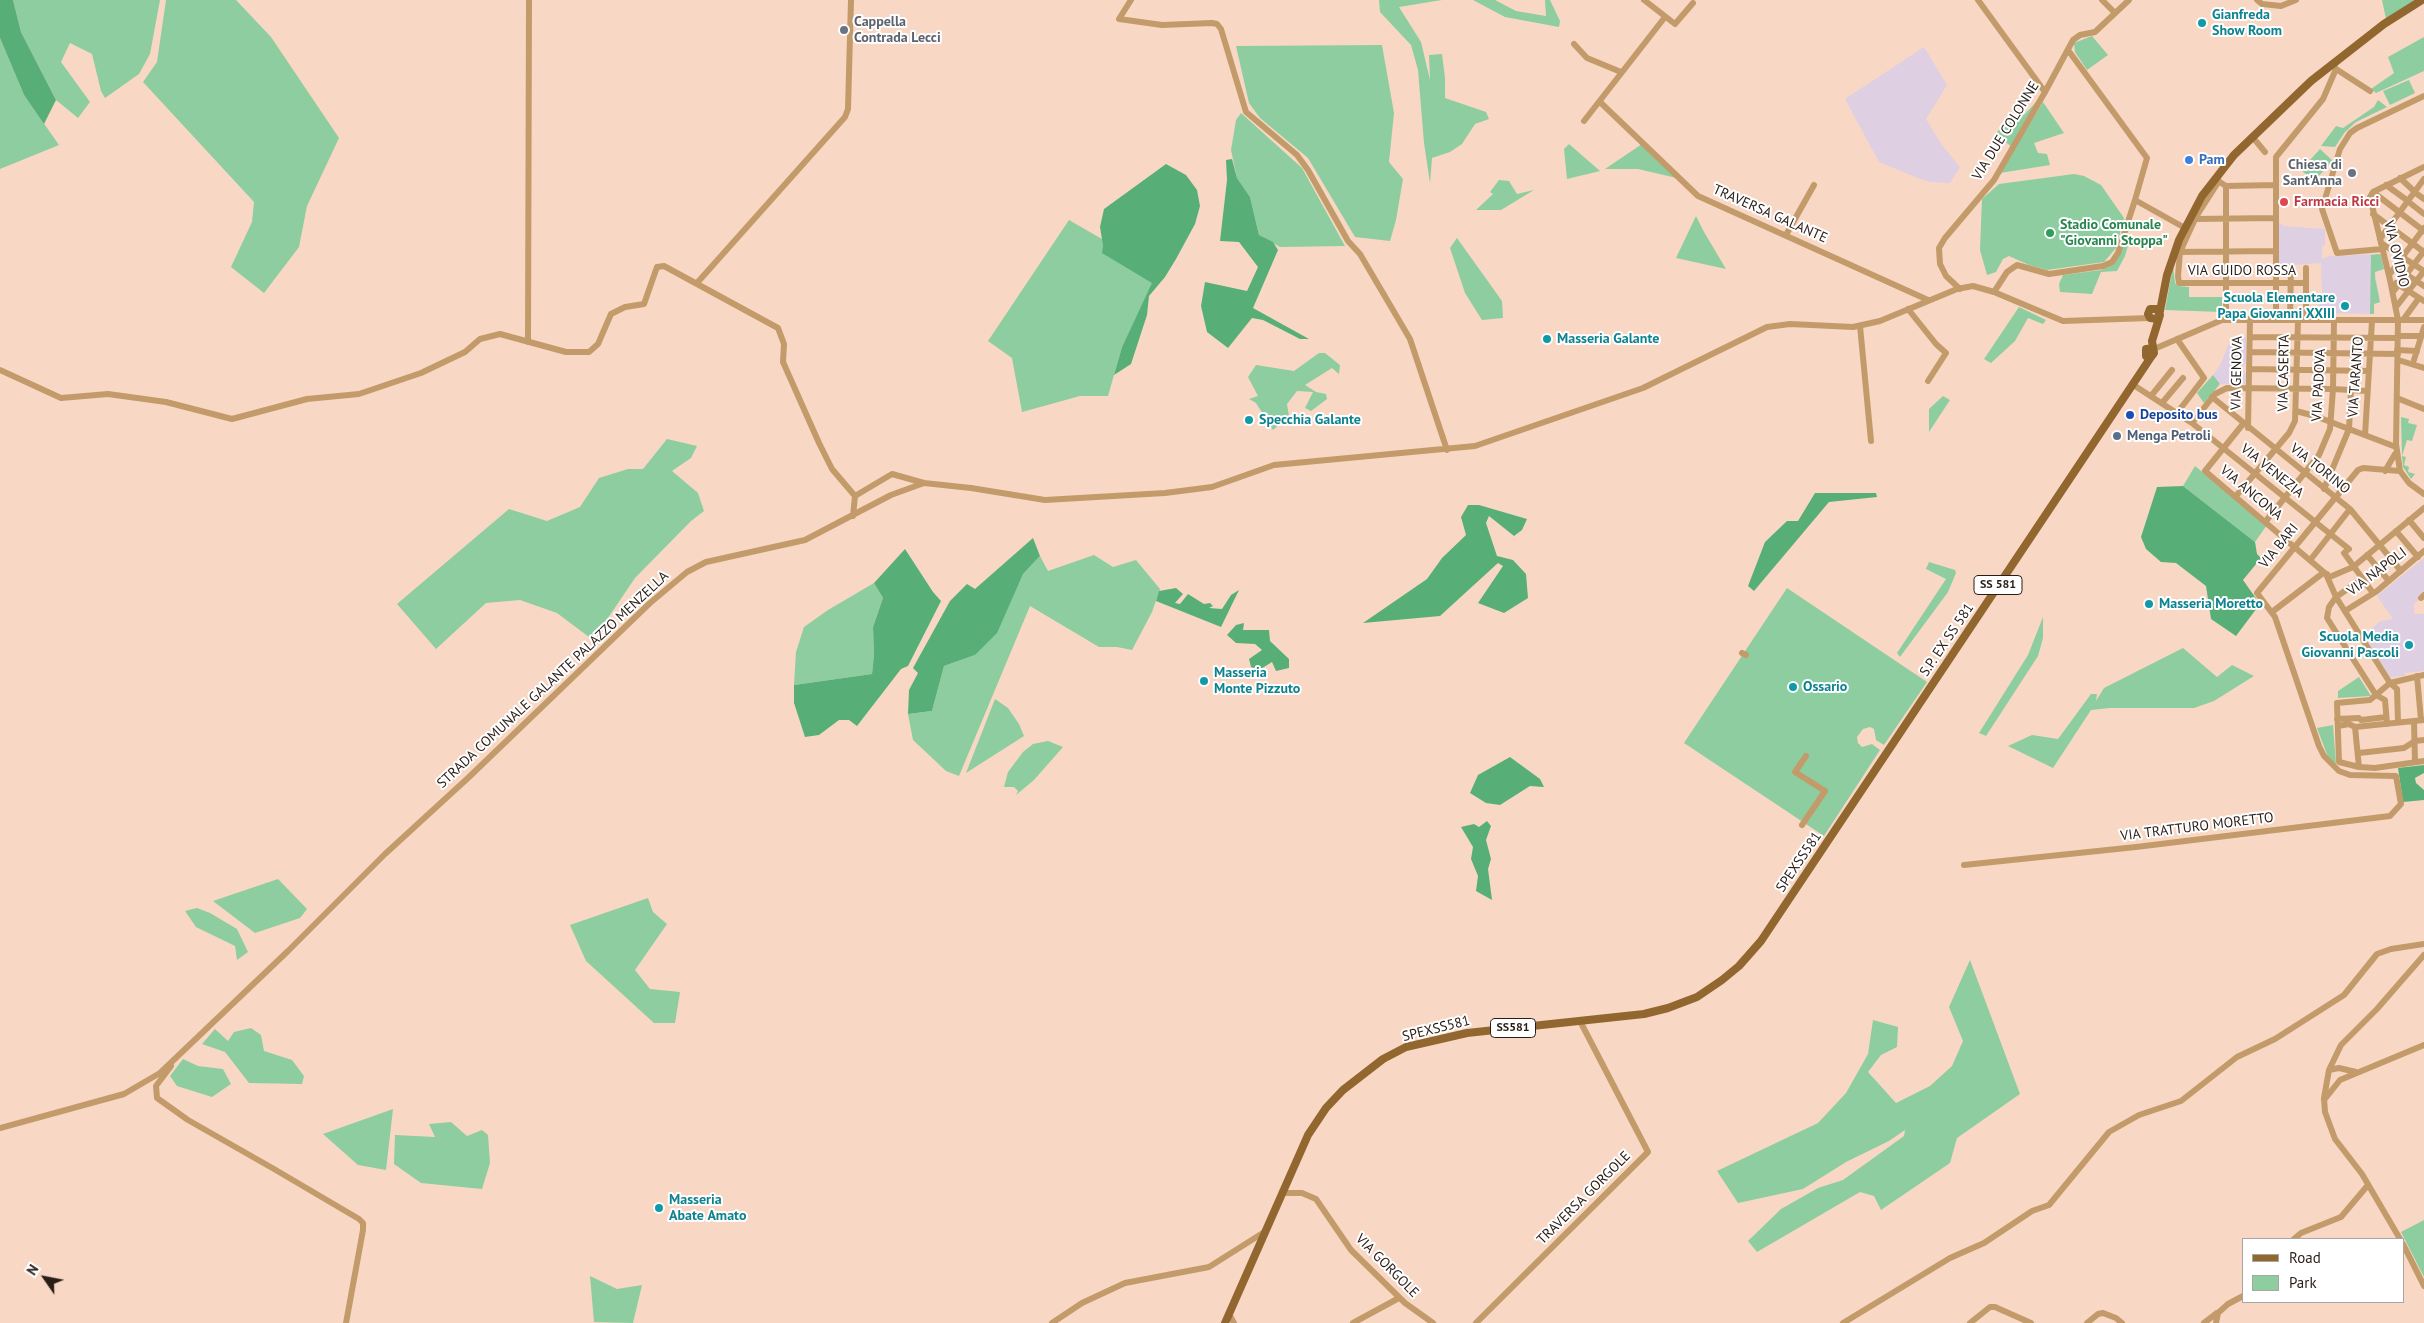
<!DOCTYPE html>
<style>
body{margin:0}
#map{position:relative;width:2424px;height:1323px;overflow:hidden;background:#f8d8c5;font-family:"PT Sans",sans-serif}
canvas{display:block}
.legend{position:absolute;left:2242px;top:1238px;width:162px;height:65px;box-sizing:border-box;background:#fff;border:1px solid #a9a5a2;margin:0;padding:6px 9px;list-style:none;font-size:15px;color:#291d17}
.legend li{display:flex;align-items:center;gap:10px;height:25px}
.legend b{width:25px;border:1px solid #a9a5a2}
.north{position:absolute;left:20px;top:1253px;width:50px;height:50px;-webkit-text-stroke:4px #fff;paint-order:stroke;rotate:303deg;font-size:14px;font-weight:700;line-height:20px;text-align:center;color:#291d17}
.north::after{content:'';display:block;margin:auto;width:18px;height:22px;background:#291d17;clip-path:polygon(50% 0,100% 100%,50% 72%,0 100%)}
</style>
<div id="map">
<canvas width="2424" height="1323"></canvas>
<ul class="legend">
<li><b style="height:6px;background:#92672f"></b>Road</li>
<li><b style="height:14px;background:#8dcda0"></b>Park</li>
</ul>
<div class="north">N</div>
</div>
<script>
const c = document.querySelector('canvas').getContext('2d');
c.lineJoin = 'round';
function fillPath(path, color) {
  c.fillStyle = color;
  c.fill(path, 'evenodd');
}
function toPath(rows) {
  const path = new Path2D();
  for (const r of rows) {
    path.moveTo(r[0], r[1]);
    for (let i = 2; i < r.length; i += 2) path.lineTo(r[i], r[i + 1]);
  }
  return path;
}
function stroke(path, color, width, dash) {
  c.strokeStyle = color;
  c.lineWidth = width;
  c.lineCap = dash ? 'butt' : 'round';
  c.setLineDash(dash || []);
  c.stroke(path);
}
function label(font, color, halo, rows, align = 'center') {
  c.font = font + ' "PT Sans",sans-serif';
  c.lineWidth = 4;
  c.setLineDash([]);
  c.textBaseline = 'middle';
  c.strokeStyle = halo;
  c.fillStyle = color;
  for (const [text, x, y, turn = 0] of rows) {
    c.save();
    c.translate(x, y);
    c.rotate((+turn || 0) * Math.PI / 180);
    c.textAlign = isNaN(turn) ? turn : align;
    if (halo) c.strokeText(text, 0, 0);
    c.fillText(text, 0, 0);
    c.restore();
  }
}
fillPath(toPath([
 [1924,47,1947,85,1926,119,1942,145,1960,167,1950,183,1930,182,1918,178,1879,162,1845,99],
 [2278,222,2284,226,2325,229,2325,245,2322,246,2322,259,2330,256,2379,254,2384,269,2375,272,2380,302,2374,304,2374,314,2319,313,2319,294,2322,293,2321,263,2278,266],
 [2237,337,2246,337,2246,364,2244,364,2243,369,2246,375,2245,384,2220,384,2213,375,2220,365,2231,339],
 [2424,558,2424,592,2417,597,2419,600,2414,604,2414,614,2424,614,2424,671,2405,673,2405,676,2390,677,2363,635,2381,621,2393,619,2377,596]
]), '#decfe2');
fillPath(toPath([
 [13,0,160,0,150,54,139,74,105,98,101,91,92,54,70,43,61,62,90,102,78,118,56,100,21,32],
 [166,0,236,0,271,37,339,138,307,206,299,247,264,293,231,267,252,222,254,202,143,82,157,62],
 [1379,0,1442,0,1399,7,1421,42,1430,80,1429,55,1442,54,1445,78,1445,98,1486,112,1489,119,1475,124,1462,144,1450,152,1432,158,1430,183,1424,143,1418,70,1411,45,1380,12],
 [1473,0,1495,0,1516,11,1546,16,1545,0,1550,0,1560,21,1559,27,1505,17],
 [2382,0,2415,0,2386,19],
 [2092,36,2108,55,2087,70,2075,52,2074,43],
 [2424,37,2424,71,2376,93,2371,89,2394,73,2388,57],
 [0,38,24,95,59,145,0,169],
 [1382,45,1394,113,1389,162,1403,179,1396,220,1390,241,1355,237,1308,158,1260,118,1249,103,1236,46],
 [2409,80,2415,93,2390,105,2383,91],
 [2378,100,2387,107,2356,122,2345,132,2335,147,2321,146,2336,126,2343,128,2374,107],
 [2037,101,2011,146,1998,137,1997,132,2003,126,2025,114],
 [2043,102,2064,133,2034,143,2038,153,2047,154,2050,165,2000,173],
 [1241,113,1302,168,1345,246,1280,247,1259,235,1250,197,1237,178,1231,150,1236,120],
 [1569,144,1600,171,1567,179,1564,149],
 [1642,144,1681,179,1638,169,1605,169],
 [2320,149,2333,161,2314,181,2301,170],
 [2074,174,2084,176,2101,185,2124,218,2116,248,2104,262,2047,270,2029,265,2009,256,2003,259,1996,272,1987,275,1980,250,1982,199,1999,184],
 [1499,180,1509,181,1517,194,1534,190,1501,210,1476,210,1493,194,1490,192],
 [1696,216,1704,232,1726,269,1676,258],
 [1069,220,1102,239,1103,246,1153,283,1122,347,1108,396,1080,396,1022,412,1012,358,988,341],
 [2127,233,2131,235,2125,256,2117,271,2101,272,2092,294,2060,292,2059,284,2063,275,2101,270,2109,266],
 [1457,238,1502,301,1503,318,1482,320,1465,293,1450,248],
 [2379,254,2381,255,2384,269,2375,272,2375,278,2380,302,2374,304,2374,314,2370,314,2371,255],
 [2173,266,2175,283,2178,286,2189,287,2189,297,2222,297,2222,312,2165,310],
 [2019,307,2046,320,2043,324,2028,318,2015,341,1991,363,1984,359],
 [1319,353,1325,353,1340,365,1339,374,1332,368,1305,385,1316,392,1326,394,1327,399,1311,411,1305,408,1313,392,1297,391,1287,404,1289,416,1273,430,1256,403,1249,399,1258,396,1248,377,1256,365,1294,371],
 [2213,375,2220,384,2204,403,2197,393],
 [1943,396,1950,400,1929,432,1929,409],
 [2401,417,2409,419,2408,423,2417,425,2412,441,2407,440,2402,456,2406,457,2404,465,2409,467,2408,472,2415,474,2411,479,2403,467,2402,456],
 [667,439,697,446,691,458,672,471,698,493,704,511,691,521,635,578,593,640,557,613,520,600,486,603,436,649,397,604,509,509,547,521,580,507,599,478,628,469,643,469],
 [2195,466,2267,525,2255,542,2183,486],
 [1094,555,1113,567,1136,560,1160,589,1152,612,1132,650,1117,647,1099,647,1030,606,959,776,946,771,913,740,908,714,932,711,944,666,975,655,1009,602,1023,574,1040,556,1048,571],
 [1929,562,1955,570,1956,573,1948,592,1900,657,1897,653,1946,579,1926,569],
 [874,583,883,598,873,627,874,655,872,674,794,685,796,652,804,627,828,610],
 [1787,588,1927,682,1884,745,1876,740,1874,729,1870,727,1863,729,1857,737,1858,743,1862,747,1872,744,1880,750,1824,836,1684,743],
 [2043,617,2043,638,2038,656,1986,736,1979,733,2028,655],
 [2183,648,2217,677,2232,665,2254,676,2214,701,2194,708,2110,708,2091,710,2053,768,2008,746,2032,735,2058,739,2091,694,2097,694,2096,701,2104,688],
 [2359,677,2371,696,2338,698,2338,691],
 [995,699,1008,708,1019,724,1024,736,966,773],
 [2333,725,2336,764,2328,757,2317,728],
 [1048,741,1063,747,1034,780,1016,795,1018,791,1014,787,1004,787,1008,772,1023,752,1033,744],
 [278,879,307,909,300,918,255,933,213,901],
 [648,898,653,912,667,924,635,970,650,989,680,992,675,1023,654,1023,586,961,570,925],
 [197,908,210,913,237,929,248,952,237,960,235,946,196,927,185,911],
 [1970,960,2020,1094,1957,1138,1950,1163,1881,1210,1874,1196,1860,1192,1757,1252,1748,1241,1781,1209,1818,1188,1843,1180,1904,1136,1905,1130,1889,1141,1846,1162,1803,1189,1738,1203,1717,1171,1818,1123,1846,1093,1868,1054,1873,1020,1898,1027,1897,1047,1881,1055,1868,1072,1896,1103,1930,1086,1952,1066,1963,1041,1949,1007],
 [251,1028,261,1035,264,1051,292,1060,304,1076,302,1084,249,1083,225,1052,202,1044,215,1029,228,1041,234,1032],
 [183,1059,198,1066,223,1069,231,1084,212,1097,177,1086,170,1076],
 [393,1109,386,1170,358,1165,323,1134],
 [451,1122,467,1136,482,1130,488,1135,490,1163,482,1189,421,1183,394,1164,395,1135,435,1137,429,1124],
 [2424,1220,2424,1277,2401,1232],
 [590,1276,617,1289,642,1285,633,1323,594,1322]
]), '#8dcda0');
fillPath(toPath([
 [0,0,13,0,21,32,56,100,44,124,24,95,0,38],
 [1232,159,1237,178,1250,197,1259,235,1273,242,1278,250,1253,308,1309,339,1300,339,1263,320,1252,318,1228,348,1207,332,1201,306,1205,282,1247,291,1258,267,1239,242,1220,241,1227,180,1226,160],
 [1166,164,1186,175,1197,190,1200,206,1195,224,1176,259,1165,277,1149,296,1147,315,1131,364,1114,375,1122,347,1152,283,1102,253,1103,246,1100,227,1104,209],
 [2183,486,2255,542,2257,554,2261,558,2243,580,2260,604,2236,636,2211,619,2206,586,2176,563,2161,562,2146,549,2141,537,2157,487],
 [1815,493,1876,493,1877,497,1829,502,1754,591,1748,586,1765,542,1787,521,1798,521],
 [1468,505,1479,505,1527,519,1522,530,1514,536,1489,516,1486,523,1497,556,1513,560,1526,574,1528,598,1504,613,1478,603,1503,566,1498,563,1440,616,1363,623,1427,579,1442,558,1466,535,1461,517],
 [1033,538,1040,556,1023,574,997,633,975,655,944,666,932,711,908,714,909,690,918,673,913,668,950,601,967,584,975,589],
 [905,549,933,592,941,601,908,666,901,669,857,726,849,720,839,720,819,735,805,737,794,703,794,685,872,674,874,655,873,627,883,598,874,583],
 [1176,588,1183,594,1175,603,1180,604,1188,594,1204,604,1210,603,1213,606,1209,608,1222,609,1231,595,1239,590,1221,627,1156,601,1159,591],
 [1244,623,1243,630,1269,630,1270,641,1289,659,1289,668,1276,671,1272,662,1259,670,1251,667,1249,659,1262,650,1255,644,1236,643,1227,635,1236,625],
 [1510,757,1540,779,1544,787,1530,786,1500,805,1486,803,1470,793,1478,775],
 [2424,765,2424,773,2415,778,2416,783,2424,790,2424,800,2403,802,2398,768],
 [1487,821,1491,826,1486,840,1491,859,1488,869,1492,900,1476,891,1478,876,1471,859,1473,847,1461,827,1474,824,1479,827]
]), '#57af77');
stroke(toPath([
 [1131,0,1119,19,1162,25,1212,23,1217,24,1221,29,1246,112,1297,155,1308,170,1348,241,1360,254,1410,339,1447,450],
 [1644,0,1675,24,1693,3],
 [1978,0,2045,92],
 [2102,0,2115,13],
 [2257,0,2262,4,2281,6,2296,0],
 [1574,44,1587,58,1621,72],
 [2336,69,2370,91],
 [1600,102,1698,196,1928,300],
 [1584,121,1665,17],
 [2255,140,2265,152],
 [2424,167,2373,192,2370,197,2390,280,2398,320,2396,444,2400,471,2409,483,2424,494],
 [2400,178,2415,192],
 [2215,179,2226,186,2226,320],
 [2219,181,2196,217,2180,252,2178,276,2179,283,2306,283],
 [2386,185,2408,201],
 [2226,186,2275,185],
 [2373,192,2424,231],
 [2417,194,2424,199],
 [2135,200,2185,228],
 [2410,203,2424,214],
 [2373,214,2424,252],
 [2195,219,2275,218],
 [1786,235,1814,185],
 [2380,239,2424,179],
 [2381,243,2424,271],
 [2382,249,2337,253,2322,209,2340,149,2350,133,2357,128,2424,96],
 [2176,252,2276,251],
 [2395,267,2424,286],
 [2389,275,2424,228],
 [697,283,845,117,848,109,851,0],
 [2396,283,2424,301],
 [1960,289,1946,276,1940,264,1939,248,1945,238,1994,180,2045,92,2073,40,2080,35,2095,32,2129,0],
 [1994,292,2007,272,2017,265,2049,274,2103,266,2112,262,2118,253,2135,200,2147,158,2068,50],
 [2393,292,2424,251],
 [2396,307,2424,271],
 [1908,309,1936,344,1946,353,1928,381],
 [2276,319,2276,157,2323,99,2336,69,2333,63],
 [2290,319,2291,267],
 [2306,320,2306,268],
 [2403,320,2419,298],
 [1860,326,1871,441],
 [2398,336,2421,336],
 [2250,337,2398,338],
 [2177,339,2204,378,2177,413],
 [528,342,529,0],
 [2154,349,2222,320,2424,320],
 [2397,350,2417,351],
 [2250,352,2398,354],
 [2398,360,2424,368],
 [2414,360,2424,327],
 [2249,369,2369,371],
 [0,370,61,398,108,394,166,402,232,419,307,399,359,394,421,373,465,352,480,339,500,334,566,352,589,352,598,344,611,314,625,307,644,304,657,267,664,266,778,328,784,344,783,362,819,443,832,469,855,496,892,474,924,483],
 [2132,384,2192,423,2349,549,2344,553,2373,593],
 [2151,396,2172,370],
 [2212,397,2350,509,2401,571],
 [2397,398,2424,409],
 [2162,403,2183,378],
 [2296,411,2315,416,2396,447],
 [2192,423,2215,394,2227,388,2333,389,2367,391],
 [2243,424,2205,471,2326,574,2336,597,2390,683,2397,689,2398,722],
 [2248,428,2250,319],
 [2365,435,2372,321],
 [2385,471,2395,454],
 [2324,489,2349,429,2351,390],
 [2236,496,2289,433,2295,421,2298,320],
 [853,516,855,496],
 [2409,520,2424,538],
 [2266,521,2319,455,2330,429,2333,389,2334,320],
 [2396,531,2418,557],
 [2367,555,2389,581],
 [2311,559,2350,509],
 [2332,576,2353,567,2424,508],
 [2362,579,2336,597,2329,607,2327,618,2376,695,2385,700,2387,724],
 [2421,598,2424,595],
 [2345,611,2377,591,2424,551],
 [2272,612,2323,573,2327,574],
 [1742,653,1746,655],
 [2424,675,2390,683,2370,700,2337,703,2339,762,2359,767,2375,768,2424,761],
 [2417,676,2421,720],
 [2337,719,2359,718,2361,720,2386,717],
 [2414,721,2415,762],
 [2338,726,2349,724,2355,727,2424,720],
 [2355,727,2359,767],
 [2359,753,2404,748,2415,741,2424,740],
 [1802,825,1825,791,1795,772,1806,756],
 [1964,865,2136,847,2390,816,2401,804,2396,776,2350,775,2339,771,2324,756,2319,746,2275,617,2257,593,2358,470,2363,468,2400,471],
 [171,1066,156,1086,157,1098,188,1120,274,1169,359,1219,363,1223,363,1230,346,1323],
 [2329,1070,2339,1068,2356,1072],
 [2324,1100,2340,1080,2424,1045],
 [0,1128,124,1094,160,1073,288,951,385,854,468,778,650,603,687,572,706,562,805,540,891,495,924,483,971,488,1045,500,1165,493,1212,487,1274,465,1475,446,1643,388,1767,327,1790,324,1853,327,1880,321,1957,289,1973,286,1994,292,2063,321,2150,318],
 [1282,1193,1302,1193,1316,1199,1351,1250,1405,1303,1433,1323],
 [2294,1239,2301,1233,2341,1217,2368,1185],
 [2400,1239,2362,1174,2335,1139,2325,1112,2324,1098,2329,1070,2341,1045,2377,1009,2424,955],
 [2403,1244,2424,1286],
 [1229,1314,1234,1323],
 [1052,1323,1082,1303,1125,1283,1209,1267,1266,1231],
 [1353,1323,1399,1298],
 [1476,1323,1648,1152,1580,1021],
 [1843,1323,1950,1258,1984,1243,2032,1211,2049,1205,2109,1132,2139,1115,2181,1101,2237,1057,2275,1039,2344,995,2377,954,2391,949,2424,944],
 [1970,1323,1990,1307,1995,1307,2031,1323],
 [2087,1323,2098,1314,2103,1313,2116,1318,2122,1323],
 [2204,1323,2217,1313],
 [2216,1323,2218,1313,2228,1304,2243,1296]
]), '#c39b6a', 6);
stroke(toPath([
 [2160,311,2167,275,2179,240,2202,196,2234,155,2311,81,2384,24,2422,0],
 [2153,348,2146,349,2146,356,2151,357,2154,353,2152,341,2160,315,2157,309,2150,309,2148,314,2150,318,2158,319],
 [1225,1323,1308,1135,1326,1108,1343,1090,1383,1059,1406,1047,1467,1033,1644,1014,1668,1008,1697,997,1722,980,1739,966,1761,941,2151,357]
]), '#92672f', 8);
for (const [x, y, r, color] of [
 [2202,23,5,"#0f9aa8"],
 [844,30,5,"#6b7280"],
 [2189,160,5,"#3f7fe0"],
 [2352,173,5,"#6b7280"],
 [2284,202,5,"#e0444e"],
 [2050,233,5,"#2e9e5b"],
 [2345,306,5,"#0f9aa8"],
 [1547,339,5,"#0f9aa8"],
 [2130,415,5,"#1a4fb4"],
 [1249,420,5,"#0f9aa8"],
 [2117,436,5,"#5c6f8a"],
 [2149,604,5,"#0f9aa8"],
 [2409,645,5,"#0f9aa8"],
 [1204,681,5,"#0f9aa8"],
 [1793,687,5,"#0f9aa8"],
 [659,1208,5,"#0f9aa8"]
]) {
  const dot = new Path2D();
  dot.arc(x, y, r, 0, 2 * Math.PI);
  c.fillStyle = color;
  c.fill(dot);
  stroke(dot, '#fff', 2);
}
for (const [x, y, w] of [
 [1998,585,48],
 [1513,1028,45]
]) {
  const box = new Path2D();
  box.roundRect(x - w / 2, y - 9.5, w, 19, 4);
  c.fillStyle = '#fff';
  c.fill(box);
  stroke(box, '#291d17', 1);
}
label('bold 12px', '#291d17', null, [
 ["SS 581",1998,585],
 ["SS581",1513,1028]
]);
label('bold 14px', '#0d838f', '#fff', [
 ["Gianfreda",2212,15],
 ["Show Room",2212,31],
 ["Scuola Elementare",2335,298,"right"],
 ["Papa Giovanni XXIII",2335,314,"right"],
 ["Masseria Galante",1557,339],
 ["Specchia Galante",1259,420],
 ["Masseria Moretto",2159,604],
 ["Scuola Media",2399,637,"right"],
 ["Giovanni Pascoli",2399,653,"right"],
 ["Masseria",1214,673],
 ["Monte Pizzuto",1214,689],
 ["Ossario",1803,687],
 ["Masseria",669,1200],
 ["Abate Amato",669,1216]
], 'left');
label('bold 14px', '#5b616d', '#fff', [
 ["Cappella",854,22],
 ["Contrada Lecci",854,38],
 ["Chiesa di",2342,165,"right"],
 ["Sant'Anna",2342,181,"right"]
], 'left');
label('14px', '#291d17', '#fff', [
 ["VIA DUE COLONNE",2006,131,-58],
 ["TRAVERSA GALANTE",1770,214,24],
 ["VIA OVIDIO",2396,254,76],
 ["VIA GUIDO ROSSA",2242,271],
 ["VIA GENOVA",2237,373,-89],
 ["VIA CASERTA",2284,373,-89],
 ["VIA TARANTO",2356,377,-86],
 ["VIA PADOVA",2319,385,-87],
 ["VIA TORINO",2320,469,38],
 ["VIA VENEZIA",2272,471,39],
 ["VIA ANCONA",2251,493,40],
 ["VIA BARI",2279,546,-51],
 ["VIA NAPOLI",2377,572,-37],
 ["S.P. EX SS 581",1947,640,-56],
 ["STRADA COMUNALE GALANTE PALAZZO MENZELLA",553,680,-43],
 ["VIA TRATTURO MORETTO",2197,827,-7],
 ["SPEXSS581",1799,862,-56],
 ["SPEXSS581",1436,1029,-14],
 ["TRAVERSA GORGOLE",1584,1198,-45],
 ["VIA GORGOLE",1387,1266,45]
]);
label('bold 14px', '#366cbe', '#fff', [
 ["Pam",2199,160]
], 'left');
label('bold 14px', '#be3a42', '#fff', [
 ["Farmacia Ricci",2294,202]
], 'left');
label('bold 14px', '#27864d', '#fff', [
 ["Stadio Comunale",2060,225],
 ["\"Giovanni Stoppa\"",2060,241]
], 'left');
label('bold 14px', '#164399', '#fff', [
 ["Deposito bus",2140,415]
], 'left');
label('bold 14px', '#4e5e75', '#fff', [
 ["Menga Petroli",2127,436]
], 'left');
</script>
